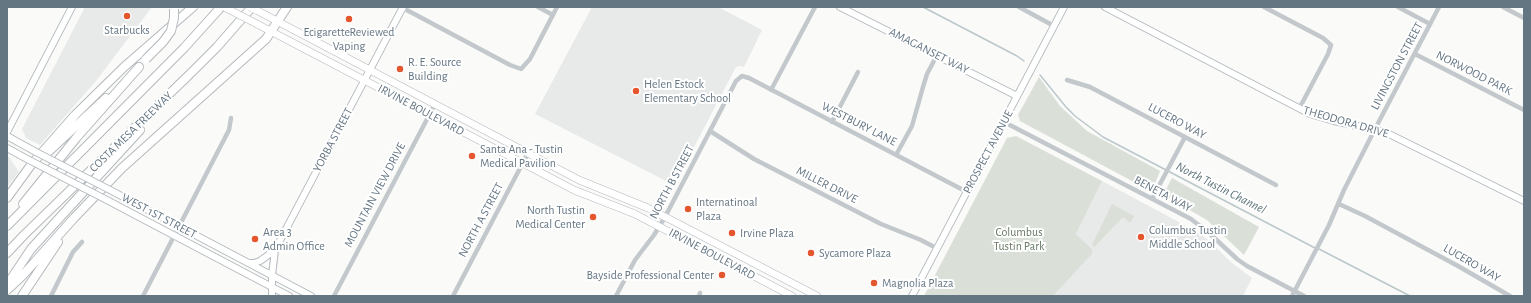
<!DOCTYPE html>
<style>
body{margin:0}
#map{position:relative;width:1531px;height:303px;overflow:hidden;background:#fafaf8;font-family:"Alegreya Sans",sans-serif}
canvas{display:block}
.frame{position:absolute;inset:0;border:8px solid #657683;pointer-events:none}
</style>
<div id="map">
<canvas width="1531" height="303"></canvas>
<div class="frame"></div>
</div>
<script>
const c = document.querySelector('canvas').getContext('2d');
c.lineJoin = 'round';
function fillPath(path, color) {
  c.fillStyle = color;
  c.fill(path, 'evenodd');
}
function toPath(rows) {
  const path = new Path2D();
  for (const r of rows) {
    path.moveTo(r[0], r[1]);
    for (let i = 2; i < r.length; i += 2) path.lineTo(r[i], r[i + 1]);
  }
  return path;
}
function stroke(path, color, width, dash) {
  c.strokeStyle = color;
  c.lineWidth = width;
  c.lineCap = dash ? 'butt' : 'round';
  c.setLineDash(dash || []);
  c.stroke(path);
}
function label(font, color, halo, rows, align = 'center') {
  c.font = font + ' "Alegreya Sans",sans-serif';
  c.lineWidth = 4;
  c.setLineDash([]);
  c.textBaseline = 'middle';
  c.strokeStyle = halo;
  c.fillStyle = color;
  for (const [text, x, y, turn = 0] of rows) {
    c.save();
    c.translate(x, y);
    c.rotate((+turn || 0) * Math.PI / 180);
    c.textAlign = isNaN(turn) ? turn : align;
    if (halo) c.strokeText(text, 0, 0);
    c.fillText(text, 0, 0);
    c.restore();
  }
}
fillPath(toPath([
 [85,7,152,7,96,81,40,145,26,138,22,129],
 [592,7,718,7,762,30,744,67,741,66,736,67,674,185,535,114],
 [7,156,9,157,19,172,7,187],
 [1102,181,1192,229,1207,239,1232,263,1252,278,1243,296,1057,296,1055,294,1092,254,1092,249,1076,234]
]), '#e8e9e9');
fillPath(toPath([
 [1039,77,1060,106,1087,131,1160,171,1154,186,1145,188,1020,121,1018,115],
 [1016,136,1102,181,1076,234,1092,249,1092,254,1055,294,1057,296,924,296,1007,138],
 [1172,178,1259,227,1244,255,1207,220,1163,195],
 [1112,204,1134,216,1130,223,1123,217,1094,247,1092,245]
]), '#dadfd7');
stroke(toPath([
 [923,7,1017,56,1024,61],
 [1040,75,1066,107,1075,116,1103,137,1315,248],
 [1319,249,1410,296]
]), '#bbc7cb', 1.5);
const secondary = toPath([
 [840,7,1017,96],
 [1105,7,1310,114,1334,121,1385,132,1524,201],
 [7,132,72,7],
 [7,136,36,152],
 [7,148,29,160],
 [110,190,311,296],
 [103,198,289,296],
 [249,263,254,263,260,261,275,250],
 [272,296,272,275,275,250,403,7],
 [912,296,1064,7]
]);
const primary = toPath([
 [256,10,579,180,648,208,817,296],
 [257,24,574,190,635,214,792,296]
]);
const highway = toPath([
 [48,152,106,98],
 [7,198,31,165,75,115,124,67,193,7],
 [23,204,77,137,139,67],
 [7,226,184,48,221,7],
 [7,253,24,235,194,70,217,47,252,7],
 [7,285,31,249,140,130],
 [7,290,23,275,74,218,122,168,266,39,287,7],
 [22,296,58,242]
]);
stroke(secondary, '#b3babf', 8);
stroke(primary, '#b5babe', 8);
stroke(highway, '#b4b9bd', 10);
stroke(toPath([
 [538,7,553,15],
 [1019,7,1054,26],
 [1264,7,1323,38,1331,45,1328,54,1299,109],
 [1398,7,1430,24],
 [1503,7,1524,18],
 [403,8,510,65,521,69,530,59,557,7],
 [1415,54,1524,110],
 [1067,80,1090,87,1276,185],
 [771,90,815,7],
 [832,122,858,72],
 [1004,122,1191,219,1209,233,1237,259,1247,266,1304,296],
 [710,131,754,159,881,224,921,240,938,249],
 [896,155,912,126,923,87,927,74,937,55],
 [1152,199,1185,137],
 [1339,204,1365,216,1458,266,1510,296],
 [51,296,73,252,82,242],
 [143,296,229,130,231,118],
 [334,296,435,104],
 [453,296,528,153],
 [616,296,635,260,654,235,665,217,736,81,742,76,749,78,967,192],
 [699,296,700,293],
 [1292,296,1329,225,1344,190,1375,129,1439,7]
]), '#c3c8cc', 4.5);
stroke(secondary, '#fff', 6);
stroke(primary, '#fff', 7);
stroke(highway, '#fff', 8);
const secondaryBridge = toPath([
 [36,152,110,190],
 [29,160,103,198]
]);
const primaryBridge = toPath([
 [224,7,257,24],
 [250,7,256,10]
]);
const highwayBridge = toPath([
 [146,59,163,42,171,31,174,18,174,9]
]);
stroke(secondaryBridge, '#b3babf', 8, []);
stroke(primaryBridge, '#b5babe', 8, []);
stroke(highwayBridge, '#b4b9bd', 10, []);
stroke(secondaryBridge, '#fff', 6);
stroke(primaryBridge, '#fff', 7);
stroke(highwayBridge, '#fff', 8);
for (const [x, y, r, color] of [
 [127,16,4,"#e4572e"],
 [349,19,4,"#e4572e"],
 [400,69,4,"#e4572e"],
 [636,91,4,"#e4572e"],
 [472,156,4,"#e4572e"],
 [688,209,4,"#e4572e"],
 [593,217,4,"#e4572e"],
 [732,233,4,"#e4572e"],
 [1141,237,4,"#e4572e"],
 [255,239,4,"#e4572e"],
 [811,253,4,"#e4572e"],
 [722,275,4,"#e4572e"],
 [874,283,4,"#e4572e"]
]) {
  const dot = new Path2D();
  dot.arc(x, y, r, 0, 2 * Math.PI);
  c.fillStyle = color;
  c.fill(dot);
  stroke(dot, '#fff', 1.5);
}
label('12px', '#657683', '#fff', [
 ["Starbucks",127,30,"center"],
 ["EcigaretteReviewed",349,32,"center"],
 ["Vaping",349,46,"center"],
 ["R. E. Source",408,62],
 ["Building",408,76],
 ["Helen Estock",644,84],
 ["Elementary School",644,98],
 ["Santa Ana - Tustin",480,149],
 ["Medical Pavilion",480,163],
 ["Internatinoal",696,202],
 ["Plaza",696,216],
 ["North Tustin",585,210,"right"],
 ["Medical Center",585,224,"right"],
 ["Columbus Tustin",1149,230],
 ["Middle School",1149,244],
 ["Area 3",263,232],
 ["Admin Office",263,246],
 ["Irvine Plaza",740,233],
 ["Sycamore Plaza",819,253],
 ["Bayside Professional Center",714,275,"right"],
 ["Magnolia Plaza",882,283]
], 'left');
label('12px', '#657683', '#fff', [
 ["AMAGANSET WAY",929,51,27],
 ["LIVINGSTON STREET",1397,66,-62],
 ["NORWOOD PARK",1474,73,27],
 ["IRVINE BOULEVARD",421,110,28],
 ["LUCERO WAY",1177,121,28],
 ["THEODORA DRIVE",1346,122,16],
 ["WESTBURY LANE",859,124,27],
 ["COSTA MESA FREEWAY",131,132,-44],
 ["YORBA STREET",333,140,-62],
 ["PROSPECT AVENUE",988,152,-62],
 ["NORTH B STREET",672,182,-62],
 ["MILLER DRIVE",827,185,27],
 ["BENETA WAY",1163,194,28],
 ["MOUNTAIN VIEW DRIVE",375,195,-62],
 ["WEST 1ST STREET",159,216,28],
 ["NORTH A STREET",481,220,-62],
 ["IRVINE BOULEVARD",712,254,28],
 ["LUCERO WAY",1472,263,30]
]);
label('12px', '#687a64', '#fff', [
 ["Columbus",1019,232],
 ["Tustin Park",1019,246]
]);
label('italic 13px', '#60757c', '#fff', [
 ["North Tustin Channel",1221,188,27]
]);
</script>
